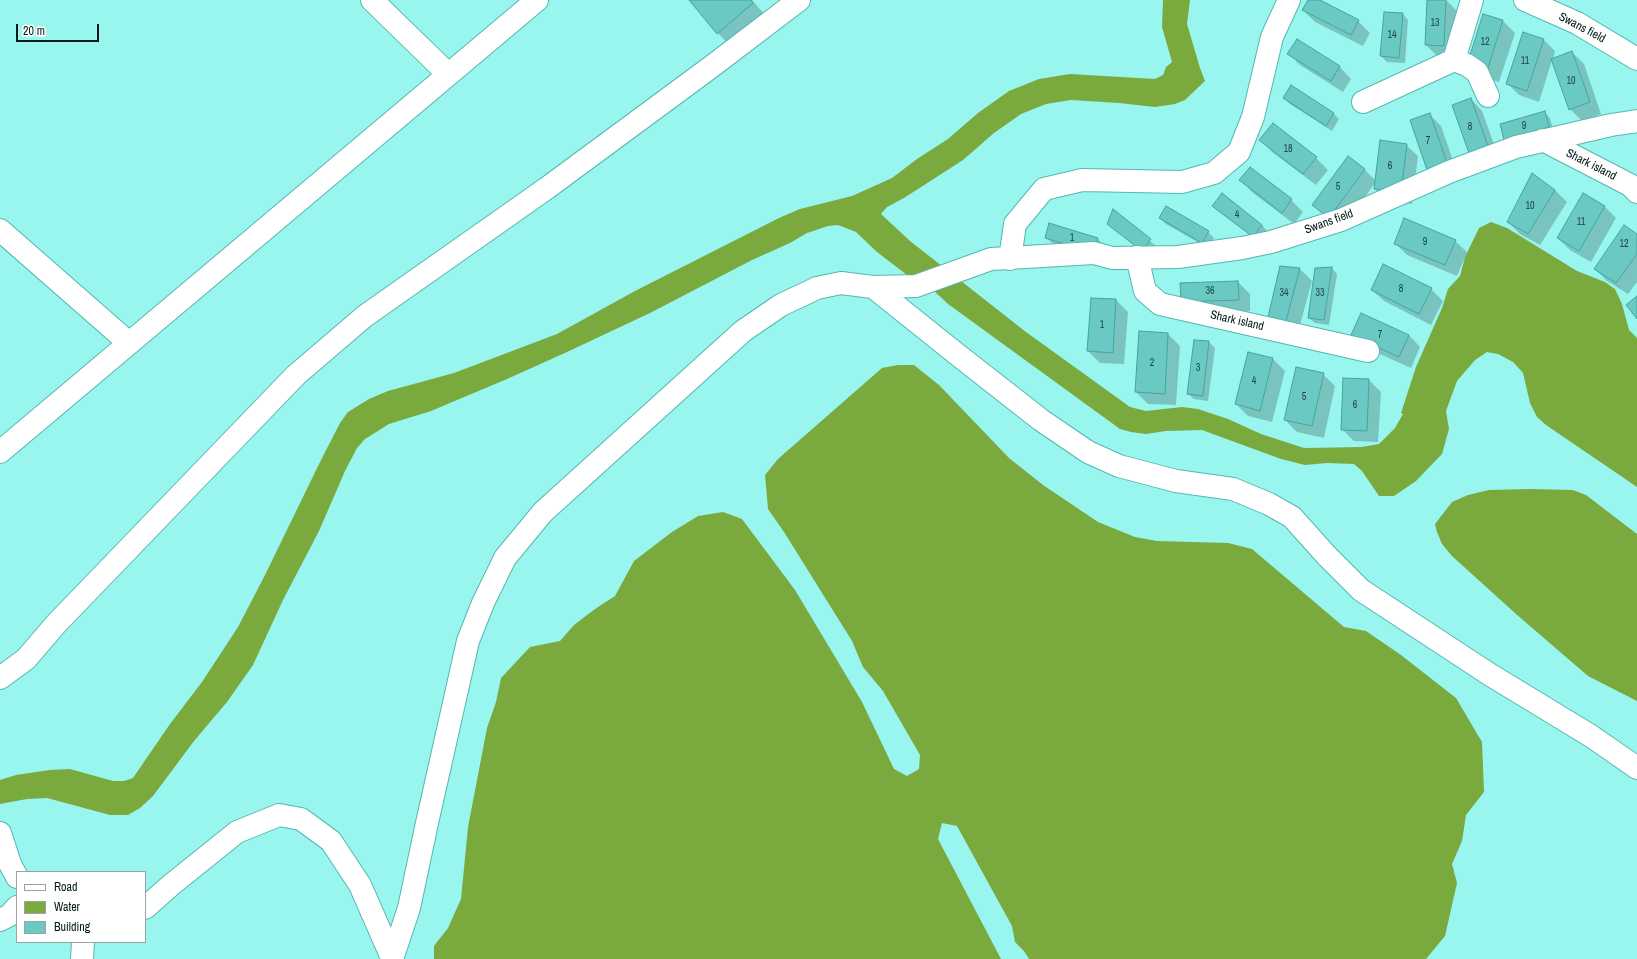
<!DOCTYPE html>
<style>
body{margin:0}
#map{position:relative;width:1637px;height:959px;overflow:hidden;background:#98f6ef;font-family:"Archivo Narrow",sans-serif}
canvas{display:block}
.legend{position:absolute;left:16px;top:871px;width:130px;height:72px;box-sizing:border-box;background:#fff;border:1px solid #99a3a3;margin:0;padding:5px 7px;list-style:none;font-size:12px;color:#001a18}
.legend li{display:flex;align-items:center;gap:8px;height:20px}
.legend b{width:20px;border:1px solid #99a3a3}
.scale{position:absolute;left:16px;top:24px;width:83px;height:18px;box-sizing:border-box;border:2px solid #001a18;border-top:0;padding-left:5px;font-size:12px;line-height:14px;white-space:nowrap;color:#001a18;-webkit-text-stroke:3px #fff;paint-order:stroke}
</style>
<div id="map">
<canvas width="1637" height="959"></canvas>
<ul class="legend">
<li><b style="height:5px;background:#fff"></b>Road</li>
<li><b style="height:11px;background:#7aa93e"></b>Water</li>
<li><b style="height:11px;background:#6bc9c3"></b>Building</li>
</ul>
<div class="scale">20 m</div>
</div>
<script>
const c = document.querySelector('canvas').getContext('2d');
c.lineJoin = 'round';
function fillPath(path, color) {
  c.fillStyle = color;
  c.fill(path, 'evenodd');
}
function toPath(rows) {
  const path = new Path2D();
  for (const r of rows) {
    path.moveTo(r[0], r[1]);
    for (let i = 2; i < r.length; i += 2) path.lineTo(r[i], r[i + 1]);
  }
  return path;
}
function stroke(path, color, width, dash) {
  c.strokeStyle = color;
  c.lineWidth = width;
  c.lineCap = dash ? 'butt' : 'round';
  c.setLineDash(dash || []);
  c.stroke(path);
}
function label(font, color, halo, rows, align = 'center') {
  c.font = font + ' "Archivo Narrow",sans-serif';
  c.lineWidth = 3;
  c.setLineDash([]);
  c.textBaseline = 'middle';
  c.strokeStyle = halo;
  c.fillStyle = color;
  for (const [text, x, y, turn = 0] of rows) {
    c.save();
    c.translate(x, y);
    c.rotate((+turn || 0) * Math.PI / 180);
    c.textAlign = isNaN(turn) ? turn : align;
    if (halo) c.strokeText(text, 0, 0);
    c.fillText(text, 0, 0);
    c.restore();
  }
}
fillPath(toPath([
 [1163,0,1190,0,1187,24,1200,68,1205,81,1185,100,1175,104,1155,107,1119,103,1071,100,1046,104,1021,114,994,133,963,160,904,198,887,207,881,214,910,241,1026,332,1130,407,1146,411,1182,407,1198,409,1228,419,1261,434,1304,448,1362,447,1379,444,1395,428,1403,414,1401,413,1416,367,1442,308,1448,289,1460,276,1465,257,1479,228,1491,222,1507,228,1577,271,1605,282,1615,289,1622,304,1629,330,1637,338,1637,487,1546,425,1537,417,1530,403,1523,373,1513,362,1498,354,1487,352,1475,360,1457,381,1446,411,1449,429,1442,454,1416,481,1394,496,1379,496,1362,471,1354,464,1327,463,1305,465,1281,459,1202,430,1166,431,1146,434,1131,432,1120,429,948,304,932,289,907,275,877,252,856,232,838,225,828,226,807,233,790,243,752,260,650,313,567,352,507,379,431,411,389,424,365,439,357,448,345,471,319,531,283,600,253,665,227,702,194,741,153,796,140,808,128,815,110,815,47,798,27,799,0,804,0,780,16,775,50,770,70,769,113,781,124,781,133,778,170,724,202,682,238,627,264,577,321,460,340,423,348,412,369,399,388,391,454,373,557,334,635,291,779,218,800,209,852,196,892,178,917,159,948,139,978,113,1009,91,1039,79,1070,74,1155,79,1163,75,1166,67,1172,62,1162,27],
 [898,365,914,365,939,385,1009,458,1043,485,1098,522,1135,537,1157,541,1228,543,1252,549,1344,627,1366,631,1401,655,1456,698,1482,742,1484,792,1466,815,1462,841,1452,864,1457,883,1445,936,1426,959,1029,959,1024,951,1015,942,1012,926,957,826,942,823,938,839,1001,959,434,959,434,946,448,928,461,899,468,827,487,728,496,702,501,678,530,647,560,641,574,625,595,609,615,596,634,561,672,532,698,516,723,512,742,519,795,590,862,702,894,769,907,776,919,769,920,755,883,691,863,667,852,641,784,532,768,509,765,475,778,459,882,368],
 [1530,489,1573,490,1586,495,1637,534,1637,701,1588,676,1516,614,1452,556,1442,544,1437,532,1435,524,1452,502,1468,495,1489,490]
]), '#7aa93e');
fillPath(toPath([
 [690,0,752,0,770,21,735,51,718,33],
 [1309,0,1318,0,1358,21,1370,33,1363,46,1315,22,1303,10],
 [1428,0,1446,0,1457,11,1456,57,1438,57,1426,45],
 [1403,14,1408,20,1405,63,1387,62,1381,56],
 [1484,15,1503,21,1515,33,1499,82,1480,76],
 [1297,40,1340,67,1351,79,1343,92,1300,65,1289,54],
 [1544,40,1555,51,1553,59,1572,52,1584,64,1601,114,1582,121,1570,109,1552,60,1539,102,1519,95,1507,83],
 [1291,87,1334,114,1339,119,1332,131,1290,104,1284,98],
 [1471,99,1482,111,1500,161,1453,105],
 [1545,113,1550,118,1554,133,1510,145],
 [1429,114,1441,126,1458,175,1440,181],
 [1273,124,1316,158,1328,170,1316,185,1272,152,1261,140],
 [1406,145,1418,156,1412,204,1386,200,1375,189,1375,183,1342,229,1325,216,1313,205,1348,157,1365,170,1376,181],
 [1250,168,1291,200,1303,212,1294,224,1252,192,1241,180],
 [1532,175,1555,190,1567,202,1540,245,1520,234,1508,222],
 [1214,206,1262,225,1267,231,1259,242],
 [1604,206,1616,218,1591,262,1570,250,1558,238],
 [1113,211,1156,246,1148,256,1108,224],
 [1160,218,1208,232,1214,238,1208,248,1166,224],
 [1050,224,1098,239,1104,245,1099,259,1052,243,1046,237],
 [1637,235,1637,282,1628,294,1607,281,1595,269],
 [1455,241,1467,252,1457,276,1407,255,1395,243],
 [1281,267,1300,269,1312,281,1298,332,1281,329,1269,317],
 [1332,268,1337,274,1329,325,1315,323,1309,318],
 [1238,282,1250,294,1250,311,1194,313,1181,284],
 [1431,289,1443,301,1431,325,1384,301,1372,290],
 [1116,300,1128,312,1124,364,1100,363,1088,351],
 [1140,332,1168,334,1180,346,1176,405,1148,404,1136,392],
 [1352,335,1409,335,1420,347,1411,368,1364,347],
 [1209,342,1215,348,1208,401,1194,399,1188,394],
 [1249,353,1273,359,1285,371,1272,422,1248,416,1236,404],
 [1323,374,1335,386,1324,438,1297,432,1285,420],
 [1369,380,1381,392,1378,442,1354,441,1342,429]
]), '#0003');
const building = toPath([
 [689,0,751,0,753,3,717,34,689,0],
 [1308,0,1320,0,1359,20,1351,35,1302,10,1308,0],
 [1427,0,1446,0,1444,46,1425,45,1427,0],
 [1384,12,1403,13,1399,58,1380,56,1384,12],
 [1483,14,1503,20,1487,71,1467,65,1483,14],
 [1523,32,1544,39,1527,91,1506,84,1523,32],
 [1297,39,1340,66,1331,81,1287,54,1297,39],
 [1572,51,1590,102,1569,110,1551,59,1572,51],
 [1291,85,1334,113,1326,126,1283,98,1291,85],
 [1471,98,1489,149,1470,156,1452,105,1471,98],
 [1545,111,1549,127,1504,140,1500,124,1545,111],
 [1430,113,1447,163,1427,170,1410,120,1430,113],
 [1273,123,1317,157,1303,174,1259,140,1273,123],
 [1380,140,1407,144,1401,192,1374,189,1380,140],
 [1348,156,1365,169,1329,218,1312,205,1348,156],
 [1250,167,1292,199,1282,213,1239,180,1250,167],
 [1532,173,1555,190,1528,234,1507,222,1532,173],
 [1222,193,1262,225,1253,237,1212,206,1222,193],
 [1583,193,1605,206,1579,251,1557,238,1583,193],
 [1166,206,1209,231,1202,243,1159,218,1166,206],
 [1113,209,1151,239,1142,251,1107,224,1113,209],
 [1404,218,1456,240,1445,265,1394,244,1404,218],
 [1049,223,1098,238,1094,253,1045,238,1049,223],
 [1624,225,1637,234,1637,254,1616,283,1594,269,1624,225],
 [1383,264,1432,288,1419,314,1371,290,1383,264],
 [1280,266,1300,268,1286,321,1268,317,1280,266],
 [1332,267,1324,320,1308,318,1315,268,1332,267],
 [1238,281,1239,300,1181,302,1180,283,1238,281],
 [1637,296,1637,319,1626,305,1637,296],
 [1091,298,1116,299,1113,353,1087,351,1091,298],
 [1361,313,1409,335,1399,357,1351,335,1361,313],
 [1139,331,1168,333,1165,394,1135,392,1139,331],
 [1194,340,1209,341,1203,396,1187,394,1194,340],
 [1248,352,1273,358,1260,411,1235,404,1248,352],
 [1296,367,1324,373,1312,426,1284,420,1296,367],
 [1343,378,1369,379,1367,431,1341,430,1343,378]
]);
fillPath(building, '#6bc9c3');
stroke(building, '#43a49e', 1);
const minor = toPath([
 [372,0,448,74],
 [1472,0,1454,60,1467,65,1477,72,1488,96],
 [1525,0,1577,23,1637,59],
 [1363,102,1454,60],
 [1543,140,1630,185,1637,192],
 [0,230,129,343],
 [1137,257,1145,291,1160,304,1368,351],
 [1010,259,1015,224,1044,189,1082,180,1182,182,1214,173,1239,152,1253,117,1272,37,1289,0],
 [873,287,958,355,1041,420,1088,452,1119,466,1176,481,1233,489,1269,504,1292,517,1326,555,1361,590,1489,674,1591,736,1637,768],
 [0,452,537,0],
 [0,678,26,659,56,624,296,375,365,316,547,188,711,67,799,0],
 [0,833,10,864,17,877],
 [145,908,171,885,237,832,279,815,301,819,331,841,360,885,392,958],
 [0,920,10,915,17,907],
 [82,959,83,942],
 [392,959,409,908,427,823,468,641,483,603,505,558,543,512,743,331,781,305,817,288,841,283,873,287,916,286,991,259,1094,253,1112,258,1178,257,1242,248,1271,242,1341,220,1449,172,1516,147,1611,125,1637,121]
]);
stroke(minor, '#56b6b0', 24);
stroke(minor, '#fff', 22);
label('10px', '#1b4643', null, [
 ["13",1435,23],
 ["14",1392,35],
 ["12",1485,42],
 ["11",1525,61],
 ["10",1571,81],
 ["9",1524,126],
 ["8",1470,127],
 ["7",1428,141],
 ["18",1288,149],
 ["6",1390,166],
 ["5",1338,187],
 ["10",1530,206],
 ["4",1237,215],
 ["11",1581,222],
 ["1",1072,238],
 ["9",1425,242],
 ["12",1624,244],
 ["8",1401,289],
 ["36",1210,291],
 ["34",1284,293],
 ["33",1320,293],
 ["1",1102,325],
 ["7",1380,335],
 ["2",1152,363],
 ["3",1198,368],
 ["4",1254,381],
 ["5",1304,397],
 ["6",1355,405]
]);
label('12px', '#001a18', '#fff', [
 ["Swans field",1582,28,28],
 ["Shark island",1591,165,27],
 ["Swans field",1329,222,-20],
 ["Shark island",1237,321,13]
]);
</script>
